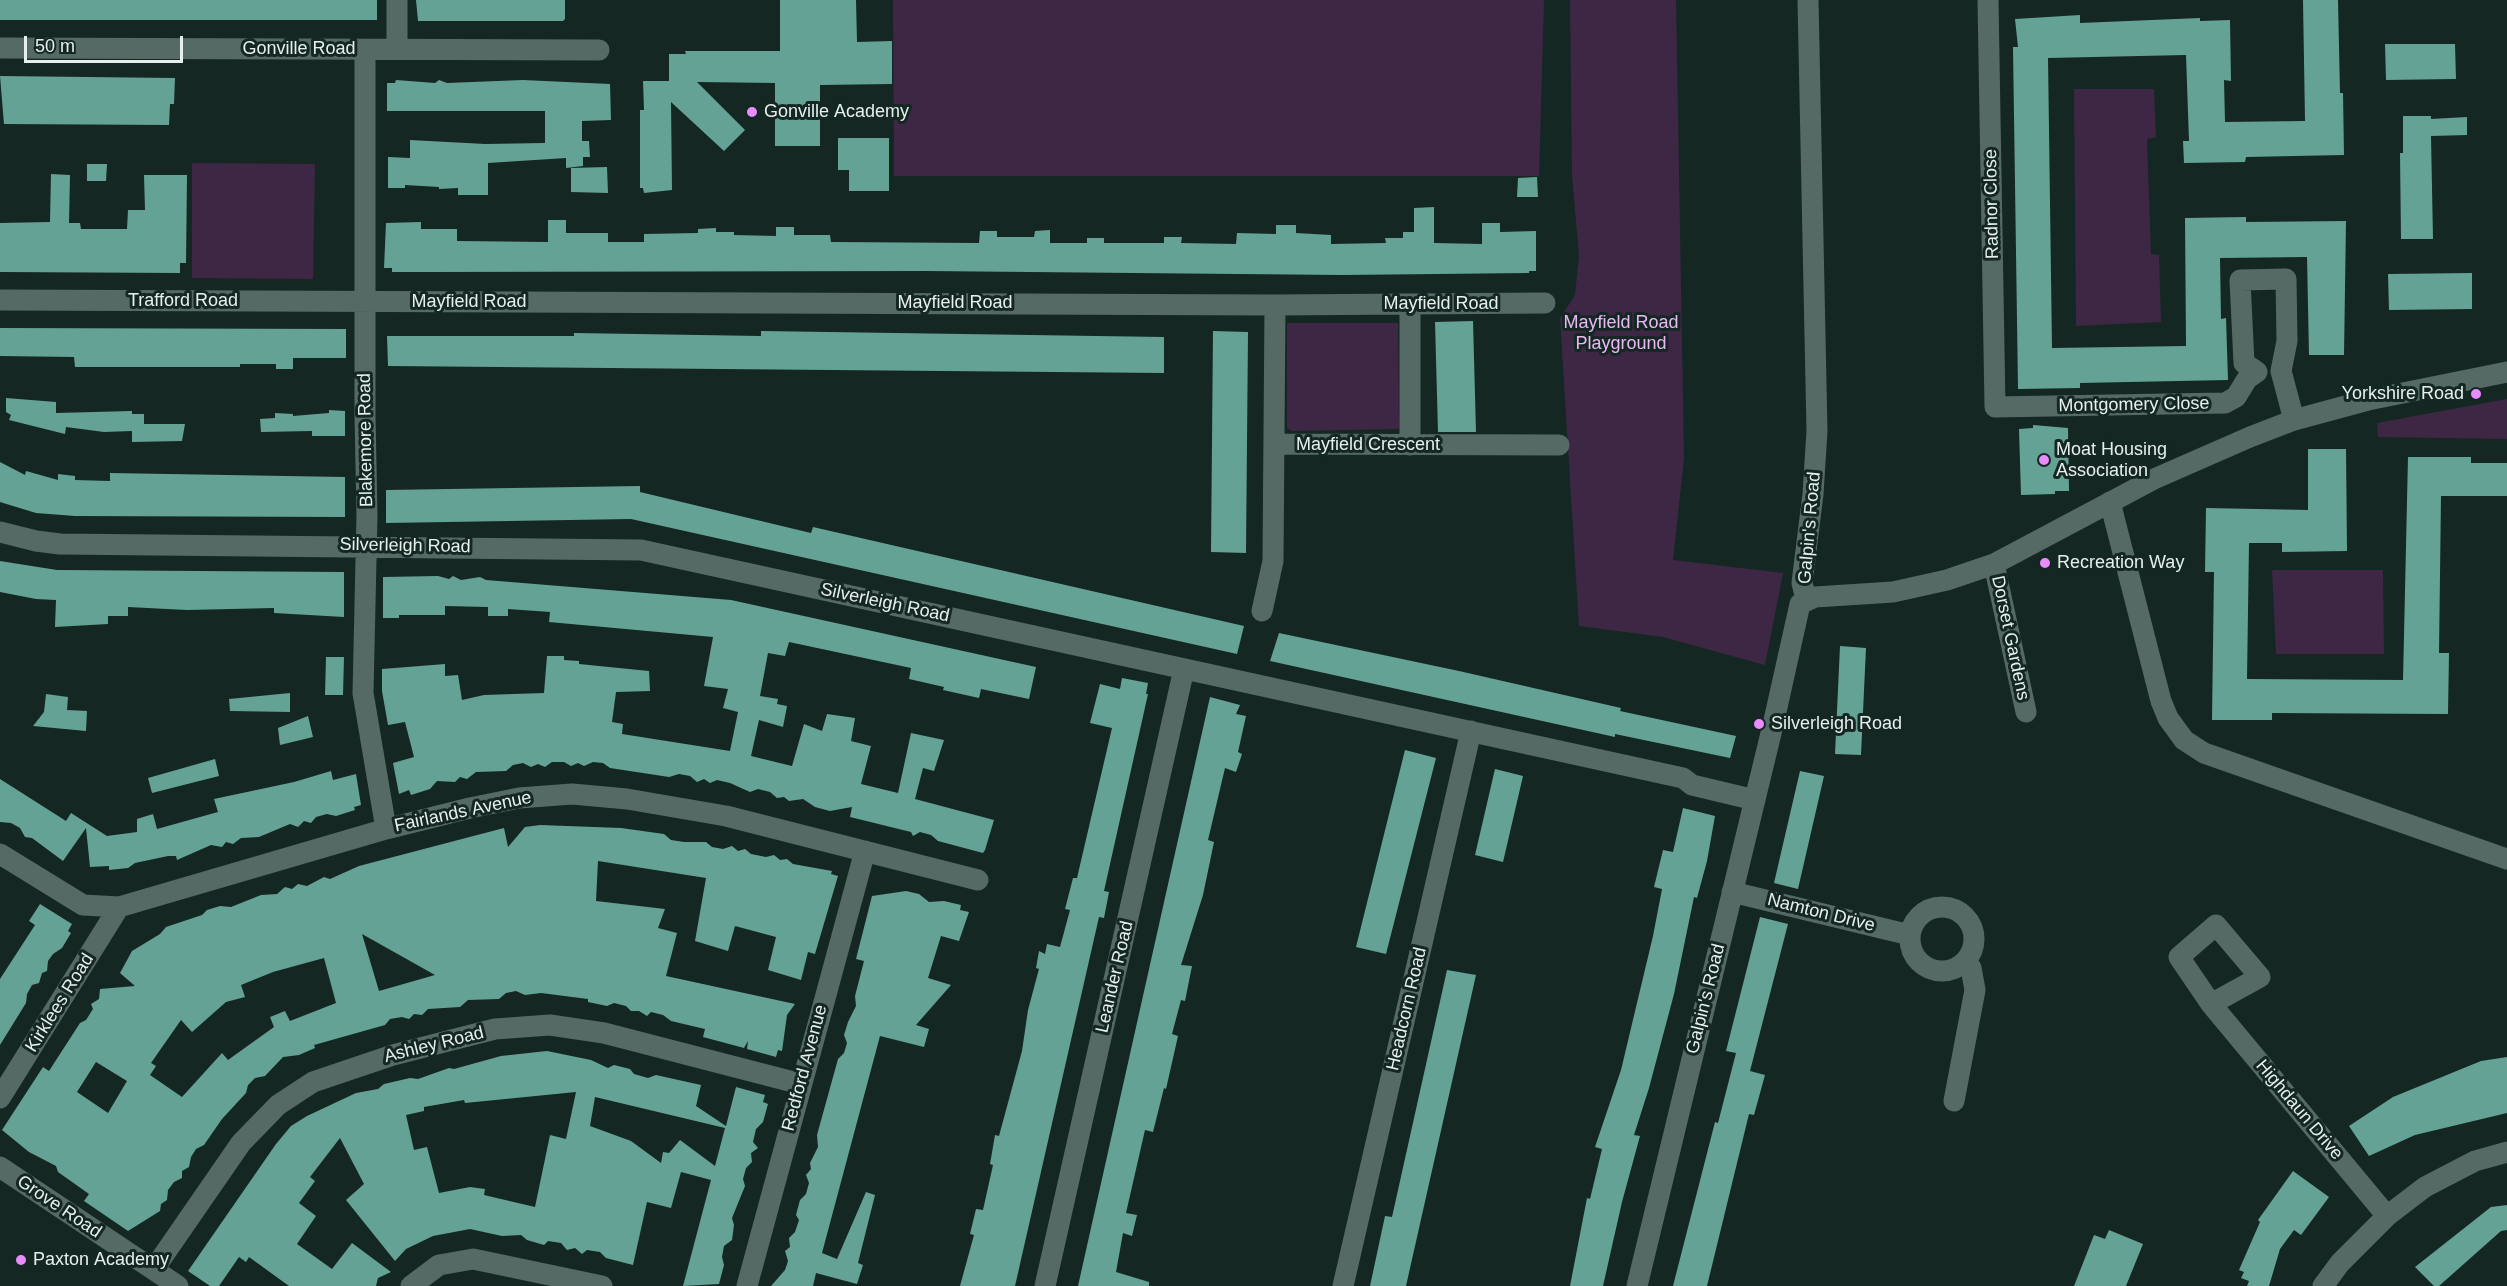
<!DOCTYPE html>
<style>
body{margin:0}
#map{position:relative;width:2507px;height:1286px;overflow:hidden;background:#152723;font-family:Arial,sans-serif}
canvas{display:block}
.scale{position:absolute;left:24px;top:36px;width:159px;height:27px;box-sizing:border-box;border:3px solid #e5f0ed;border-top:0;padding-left:8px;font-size:18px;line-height:21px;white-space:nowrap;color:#e5f0ed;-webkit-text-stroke:4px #152723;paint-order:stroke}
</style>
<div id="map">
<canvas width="2507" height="1286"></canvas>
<div class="scale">50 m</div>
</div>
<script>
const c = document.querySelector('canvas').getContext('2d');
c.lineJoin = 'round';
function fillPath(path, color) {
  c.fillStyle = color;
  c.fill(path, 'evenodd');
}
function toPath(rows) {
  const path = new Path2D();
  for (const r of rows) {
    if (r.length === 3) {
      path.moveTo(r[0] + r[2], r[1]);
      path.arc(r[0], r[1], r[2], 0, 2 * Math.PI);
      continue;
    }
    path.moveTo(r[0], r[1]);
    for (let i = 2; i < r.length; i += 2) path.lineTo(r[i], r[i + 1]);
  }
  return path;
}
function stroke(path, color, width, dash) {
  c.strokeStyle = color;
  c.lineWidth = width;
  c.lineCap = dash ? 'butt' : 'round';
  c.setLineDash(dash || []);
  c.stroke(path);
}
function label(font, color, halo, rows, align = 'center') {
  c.font = font + ' Arial,sans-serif';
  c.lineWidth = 6;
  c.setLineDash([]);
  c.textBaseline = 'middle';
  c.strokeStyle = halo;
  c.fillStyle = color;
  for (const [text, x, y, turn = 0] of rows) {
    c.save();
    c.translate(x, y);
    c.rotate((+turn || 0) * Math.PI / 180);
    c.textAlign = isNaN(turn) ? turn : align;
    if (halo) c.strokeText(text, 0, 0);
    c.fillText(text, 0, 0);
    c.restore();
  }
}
fillPath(toPath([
 [893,0,1544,0,1539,176,894,176],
 [1570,0,1676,0,1684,458,1673,560,1783,573,1765,665,1663,637,1579,626,1560,318,1575,295,1579,255,1572,175],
 [2074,89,2154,89,2156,137,2147,139,2151,254,2159,255,2161,322,2076,326],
 [192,163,315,164,313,279,192,278],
 [1287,323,1398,323,1399,429,1292,431,1287,428],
 [2507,399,2507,439,2378,437,2377,423],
 [2272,570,2383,570,2384,654,2276,654]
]), '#3e2744');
fillPath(toPath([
 [0,0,377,0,377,20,0,20],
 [416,0,565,0,565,19,563,21,418,21],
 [780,0,856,0,857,42,892,41,892,84,820,85,820,146,775,146,775,83,697,82,745,130,724,151,671,102,672,190,644,193,643,188,640,188,640,110,644,110,643,81,669,81,669,54,686,54,685,51,780,51],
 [2303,0,2338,0,2340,93,2343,93,2344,155,2246,157,2245,162,2184,163,2183,141,2189,141,2186,55,2048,58,2052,348,2186,346,2185,218,2246,217,2246,222,2346,221,2344,355,2309,355,2307,257,2220,258,2221,319,2226,318,2228,380,2080,383,2080,388,2018,389,2013,47,2018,47,2015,19,2080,15,2080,23,2200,18,2200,21,2230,20,2231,81,2224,80,2225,122,2305,121],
 [2385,44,2455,44,2456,79,2386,80],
 [0,76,175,78,174,104,170,104,169,125,4,124],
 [396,80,435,83,439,80,447,83,523,80,610,84,611,120,582,121,582,141,589,141,590,157,583,157,583,166,566,168,566,158,488,163,488,195,458,195,458,188,439,189,439,187,405,185,405,188,388,188,388,157,410,158,410,140,485,144,545,143,545,111,387,111,387,83,395,83],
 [2403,116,2431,116,2431,119,2467,117,2467,135,2431,136,2433,239,2401,239,2400,153,2403,153],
 [838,138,889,138,889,191,849,191,849,170,838,170],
 [87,164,107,164,106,181,87,181],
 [607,167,608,193,571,192,571,168],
 [51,174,70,175,69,223,80,223,81,229,127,229,128,210,145,210,144,175,187,175,186,263,180,263,180,273,0,272,0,223,50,222],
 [1537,177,1538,197,1517,197,1518,178],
 [1434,207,1434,243,1482,244,1482,223,1500,223,1500,232,1536,231,1536,271,1529,271,1529,273,1343,275,925,271,430,272,392,272,392,268,384,268,386,223,421,222,421,229,457,229,457,241,548,242,548,220,566,220,566,233,608,233,608,242,644,242,644,234,698,233,698,229,716,228,716,232,734,232,734,235,776,236,776,227,794,227,794,235,830,235,831,242,979,243,980,231,997,231,997,237,1034,237,1035,231,1050,230,1050,243,1087,243,1087,238,1104,238,1104,243,1164,243,1164,237,1182,237,1181,243,1236,244,1237,233,1276,234,1276,225,1296,225,1296,233,1331,235,1331,244,1386,243,1385,238,1403,238,1403,232,1414,232,1414,208],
 [2472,273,2472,309,2389,310,2388,274],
 [1473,321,1476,432,1438,432,1435,322],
 [0,328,346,329,346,358,293,358,293,369,276,369,276,364,240,364,240,367,75,367,74,357,0,356],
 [761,331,1164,337,1164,373,388,366,387,336,574,336,574,333,761,336],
 [1213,331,1248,332,1246,553,1211,552],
 [6,398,56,402,56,413,132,411,132,414,144,414,144,424,185,424,182,441,132,442,132,431,104,432,66,427,65,434,9,420,11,415,6,412],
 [329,410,345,411,345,436,312,436,312,431,261,432,260,419,275,418,275,413,293,414,293,416,329,413],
 [2033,425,2068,428,2069,491,2055,491,2055,494,2021,495,2019,429,2033,428],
 [2308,449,2346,449,2347,551,2282,552,2282,543,2249,543,2247,679,2403,680,2408,457,2471,457,2471,463,2507,463,2507,496,2441,496,2439,653,2449,653,2448,714,2272,713,2272,720,2212,720,2214,572,2205,572,2206,508,2308,510],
 [0,462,25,475,26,471,58,480,58,474,75,476,75,480,110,481,110,473,345,477,345,517,75,516,36,513,0,502],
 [640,486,640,492,811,533,813,527,1244,626,1237,654,631,519,386,523,386,490],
 [0,561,57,570,344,572,344,617,274,613,274,608,187,610,128,607,128,616,108,616,108,624,55,627,56,600,36,599,0,592],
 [438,576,449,579,453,576,461,580,480,577,486,580,731,600,1036,667,1029,699,981,689,979,698,943,690,944,687,909,679,911,668,789,642,785,656,768,653,760,696,778,699,777,704,787,706,783,727,759,720,751,756,792,766,804,724,822,731,827,714,855,718,851,741,871,746,861,784,898,793,911,733,944,740,934,771,923,768,915,799,994,820,985,850,983,853,938,841,931,835,920,832,913,836,911,832,850,817,852,807,830,811,815,807,803,799,789,801,784,797,777,798,770,792,758,789,750,792,730,783,717,780,710,783,704,779,697,782,690,776,679,774,669,777,610,768,603,763,593,762,584,766,578,763,571,766,564,762,552,762,545,767,538,764,531,767,523,763,513,765,506,771,476,772,467,779,460,777,455,782,437,781,430,789,411,795,409,790,399,794,393,763,414,757,405,722,388,725,382,691,382,669,445,664,445,676,458,675,462,700,484,695,544,693,547,656,564,656,564,660,579,661,579,664,649,671,650,691,616,692,612,722,623,724,622,734,730,751,738,712,723,708,728,689,704,686,713,637,549,622,550,612,508,609,508,616,488,616,488,607,445,606,445,615,399,615,399,618,383,618,383,577],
 [1279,633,1459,671,1621,708,1620,711,1736,736,1730,758,1615,734,1615,737,1270,661],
 [1840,646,1866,648,1861,755,1835,754],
 [326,657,344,657,343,695,325,695],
 [1122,678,1148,683,1146,694,1148,694,1104,891,1109,892,1104,918,1099,917,1015,1286,960,1286,974,1235,970,1234,976,1209,983,1210,993,1165,990,1164,995,1135,999,1136,1022,1051,1028,1010,1039,969,1036,968,1039,951,1045,954,1047,944,1060,947,1070,910,1065,909,1073,878,1077,878,1112,728,1090,723,1100,684,1120,689],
 [290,693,290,712,230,711,229,699],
 [46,694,68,697,67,710,87,711,86,731,33,726,44,712],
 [1210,697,1240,705,1236,714,1246,716,1238,752,1242,754,1236,772,1225,768,1208,840,1214,842,1203,895,1181,965,1192,966,1185,1001,1181,1000,1172,1034,1178,1036,1166,1089,1164,1088,1153,1132,1145,1130,1126,1213,1137,1215,1132,1236,1123,1233,1116,1272,1149,1282,1149,1286,1078,1286],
 [308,716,313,737,280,745,278,728],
 [1405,750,1436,758,1386,954,1356,947],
 [215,759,219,776,152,793,148,778],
 [1495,769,1523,776,1503,862,1475,855],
 [331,771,333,780,356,774,361,805,354,807,355,810,336,816,327,814,316,817,311,823,304,821,298,827,290,824,259,837,241,838,233,844,226,842,222,847,211,845,177,860,176,856,168,856,135,863,128,868,109,870,109,866,90,867,86,828,63,861,32,838,25,837,20,828,11,823,0,822,0,779,66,821,71,813,107,836,137,832,137,819,153,814,157,829,218,812,214,799,294,782],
 [1800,771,1824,776,1798,889,1774,883],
 [1683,808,1715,816,1707,861,1697,898,1694,897,1674,994,1649,1088,1634,1135,1640,1136,1622,1202,1603,1286,1570,1286,1587,1198,1590,1199,1602,1149,1595,1147,1621,1070,1653,936,1662,889,1654,887,1663,850,1673,852],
 [540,825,621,828,664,834,671,840,684,842,706,842,712,847,723,849,732,846,738,851,745,849,751,854,766,857,774,855,780,860,787,859,793,864,832,871,831,874,838,876,815,954,808,952,801,980,768,970,776,937,735,926,728,951,695,941,706,878,598,861,596,901,665,909,658,928,677,933,666,976,795,1004,787,1015,782,1051,778,1050,776,1057,747,1049,748,1041,744,1048,703,1037,705,1029,671,1021,663,1015,651,1012,647,1016,639,1011,631,1011,626,1006,614,1003,607,1006,588,1002,588,999,541,993,525,995,516,991,506,993,499,999,468,1000,460,1007,428,1009,422,1015,414,1014,409,1019,402,1017,390,1019,385,1025,314,1045,315,1048,299,1055,283,1057,265,1076,255,1078,248,1085,246,1093,222,1119,204,1145,196,1149,191,1157,189,1167,182,1171,182,1178,174,1182,168,1190,167,1200,161,1204,160,1211,128,1231,84,1201,89,1194,58,1172,56,1166,29,1152,2,1130,43,1067,49,1071,80,1023,86,1020,93,1009,91,1004,99,999,100,989,135,986,120,973,132,951,160,934,166,927,202,915,207,910,220,906,231,907,261,895,277,894,285,887,292,889,298,884,307,886,324,877,330,879,359,866,481,834,504,828,508,847,525,827],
 [362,934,435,975,379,991],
 [324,958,336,1003,290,1021,285,1011,270,1017,274,1027,228,1060,222,1053,182,1097,150,1075,156,1066,151,1063,181,1020,192,1032,226,1002,245,997,241,985,273,972],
 [96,1062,127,1081,108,1113,77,1092],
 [906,891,919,894,929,902,944,901,961,905,960,910,969,912,959,941,941,936,928,978,951,985,916,1025,929,1029,924,1047,880,1036,822,1253,837,1259,866,1192,875,1195,858,1263,863,1265,857,1284,816,1273,813,1286,771,1286,785,1270,788,1261,785,1251,790,1247,789,1238,795,1232,799,1220,796,1215,800,1200,806,1194,809,1183,806,1175,811,1169,810,1163,818,1147,817,1135,838,1059,844,1053,847,1043,844,1035,848,1022,856,1006,855,996,864,961,856,959,872,896],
 [40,904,72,924,68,931,71,933,62,948,53,954,48,961,47,971,42,973,39,983,32,985,27,994,26,1003,0,1045,0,979,35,925,29,921],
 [1760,917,1788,924,1750,1071,1765,1075,1754,1115,1749,1114,1707,1286,1673,1286,1715,1122,1718,1123,1736,1053,1726,1051],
 [1447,970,1476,975,1406,1286,1370,1286,1385,1216,1392,1217],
 [547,1051,591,1060,608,1068,614,1065,630,1069,634,1074,648,1078,656,1075,701,1085,696,1106,726,1126,736,1087,765,1095,763,1102,768,1104,763,1122,756,1129,753,1142,758,1148,751,1153,752,1162,746,1168,743,1179,745,1186,732,1218,734,1225,732,1240,724,1246,722,1257,724,1265,719,1284,683,1286,711,1180,681,1172,671,1208,647,1202,633,1265,606,1258,600,1252,587,1250,582,1254,575,1248,567,1250,561,1243,548,1241,544,1245,527,1240,521,1235,502,1236,470,1229,433,1236,406,1249,395,1261,346,1200,364,1184,340,1138,310,1177,315,1181,299,1203,316,1216,297,1244,332,1269,352,1243,391,1272,378,1278,376,1286,289,1286,249,1257,246,1262,239,1257,219,1286,210,1286,188,1271,276,1144,291,1126,307,1116,356,1093,378,1089,384,1084,410,1078,418,1079,449,1068,454,1069,501,1056],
 [576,1092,566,1139,550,1135,535,1207,484,1195,485,1189,470,1187,439,1193,427,1147,414,1150,406,1115,424,1111,424,1107,464,1100,465,1103],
 [595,1097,725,1128,715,1166,680,1140,669,1153,663,1152,661,1163,631,1141,590,1126],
 [2507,1057,2507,1113,2415,1135,2369,1156,2349,1126,2393,1097,2481,1061],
 [2293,1171,2329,1197,2301,1235,2294,1230,2280,1249,2269,1286,2247,1286,2249,1281,2241,1278,2244,1272,2239,1270,2260,1222,2258,1220],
 [2507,1205,2507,1230,2501,1231,2439,1286,2434,1286,2415,1267,2491,1207],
 [2109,1230,2143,1244,2126,1286,2074,1286,2094,1235,2105,1239]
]), '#65a296');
stroke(toPath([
 [397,0,397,49],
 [1988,0,1995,407,2225,403,2236,397,2247,379,2257,372,2244,363,2240,280,2286,279,2287,341,2281,371,2294,420],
 [0,48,599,50],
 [365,50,365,415,367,515,363,693,386,829],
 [0,300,1275,305,1545,303],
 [1410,304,1410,445],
 [1274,444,1559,445],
 [2110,502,2161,701,2168,718,2184,740,2204,753,2507,859],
 [0,532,36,541,60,544,641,550,1683,778,1692,785,1755,800],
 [1994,564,2026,712],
 [1806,599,1802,583,1813,494,1817,431,1808,0],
 [1262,611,1273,561,1275,305],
 [0,854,83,905,119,907,386,829,470,808,519,798,572,794,627,799,726,816,978,880],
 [1732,892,1910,935],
 [1942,939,32],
 [2211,1004,2260,977,2216,925,2179,957,2211,1004,2387,1216],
 [0,1098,119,907],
 [1954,1101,1975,990,1971,968,1966,961],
 [0,1167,178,1286],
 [154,1269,241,1143,278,1105,313,1082,393,1055,495,1029,550,1025,604,1033,801,1084],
 [411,1286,439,1265,473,1259,602,1286],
 [747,1286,865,851],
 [1045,1286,1184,669],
 [1343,1286,1471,731],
 [1637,1286,1773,725,1800,604,1815,597,1893,592,1947,580,1994,564,2154,479,2250,437,2294,420,2368,400,2507,372],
 [2323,1286,2340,1263,2387,1216,2425,1187,2475,1161,2507,1152]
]), '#566a65', 21);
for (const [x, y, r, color] of [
 [752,112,6,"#e98dfe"],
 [2476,394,6,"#e98dfe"],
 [2044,460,6,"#e98dfe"],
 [2045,563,6,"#e98dfe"],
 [1759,724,6,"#e98dfe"],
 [21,1260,6,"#e98dfe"]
]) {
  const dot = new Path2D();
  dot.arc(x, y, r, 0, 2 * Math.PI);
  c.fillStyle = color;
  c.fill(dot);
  stroke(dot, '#152723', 2);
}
label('18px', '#e5f0ed', '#152723', [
 ["Gonville Road",299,49],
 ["Radnor Close",1992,204,-91],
 ["Trafford Road",183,301],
 ["Mayfield Road",469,302],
 ["Mayfield Road",955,303],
 ["Mayfield Road",1441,304],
 ["Montgomery Close",2134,405,-1],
 ["Blakemore Road",366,440,-91],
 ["Mayfield Crescent",1368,445],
 ["Galpin's Road",1810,528,-85],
 ["Silverleigh Road",405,546,1],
 ["Silverleigh Road",885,603,12],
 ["Dorset Gardens",2010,638,78],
 ["Fairlands Avenue",463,812,-12],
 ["Namton Drive",1821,913,14],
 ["Leander Road",1115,977,-77],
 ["Galpin's Road",1706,999,-76],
 ["Kirklees Road",60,1003,-58],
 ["Headcorn Road",1407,1009,-77],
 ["Ashley Road",434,1045,-14],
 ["Redford Avenue",805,1068,-75],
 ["Highdaun Drive",2299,1110,50],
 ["Grove Road",59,1207,34]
]);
label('18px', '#e5f0ed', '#152723', [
 ["Gonville Academy",764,112],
 ["Yorkshire Road",2464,394,"right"],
 ["Moat Housing",2056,450],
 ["Association",2056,471],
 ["Recreation Way",2057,563],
 ["Silverleigh Road",1771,724],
 ["Paxton Academy",33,1260]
], 'left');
label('18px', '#eab9f5', '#152723', [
 ["Mayfield Road",1621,323],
 ["Playground",1621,344]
]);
</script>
